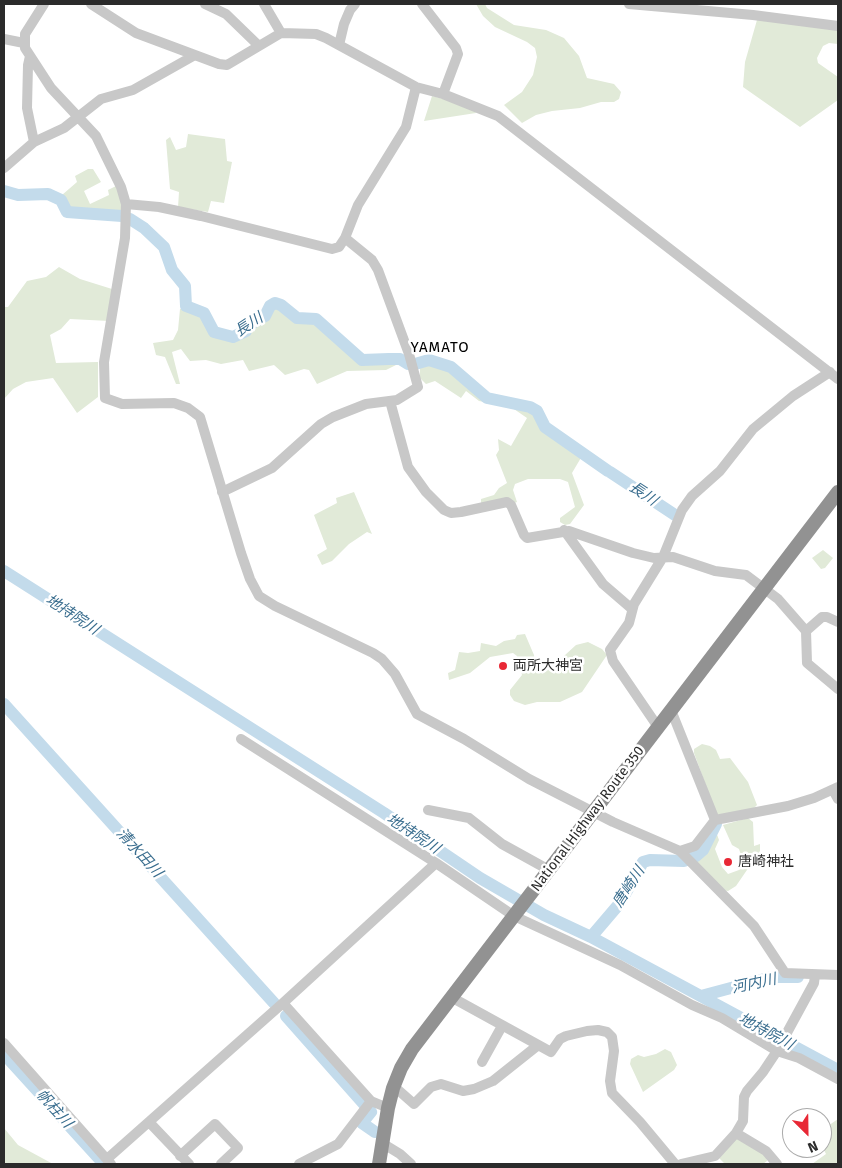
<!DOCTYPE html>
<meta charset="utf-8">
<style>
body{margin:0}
#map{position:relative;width:842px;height:1168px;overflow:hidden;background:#fff;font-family:"Fira Sans",sans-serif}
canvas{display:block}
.frame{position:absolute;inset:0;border:5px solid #2b2b2b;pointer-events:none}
.north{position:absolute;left:782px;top:1108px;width:50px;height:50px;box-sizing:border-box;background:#fff;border:1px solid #aaa;border-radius:50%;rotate:157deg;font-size:14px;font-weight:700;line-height:20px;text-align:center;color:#2b2b2b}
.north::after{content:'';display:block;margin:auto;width:18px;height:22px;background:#e82835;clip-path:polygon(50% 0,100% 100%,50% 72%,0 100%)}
</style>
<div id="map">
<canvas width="842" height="1168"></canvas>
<div class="frame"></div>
<div class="north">N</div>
</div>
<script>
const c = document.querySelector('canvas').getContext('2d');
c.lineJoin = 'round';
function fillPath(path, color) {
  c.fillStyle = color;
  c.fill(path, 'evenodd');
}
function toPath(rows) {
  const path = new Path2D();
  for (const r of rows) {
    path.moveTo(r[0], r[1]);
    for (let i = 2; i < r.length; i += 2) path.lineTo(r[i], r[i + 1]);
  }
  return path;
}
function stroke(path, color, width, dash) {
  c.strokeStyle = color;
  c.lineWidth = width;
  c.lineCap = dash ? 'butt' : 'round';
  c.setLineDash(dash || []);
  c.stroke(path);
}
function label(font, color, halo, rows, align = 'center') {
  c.font = font + ' "Fira Sans","Noto Sans JP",sans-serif';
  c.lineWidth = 5;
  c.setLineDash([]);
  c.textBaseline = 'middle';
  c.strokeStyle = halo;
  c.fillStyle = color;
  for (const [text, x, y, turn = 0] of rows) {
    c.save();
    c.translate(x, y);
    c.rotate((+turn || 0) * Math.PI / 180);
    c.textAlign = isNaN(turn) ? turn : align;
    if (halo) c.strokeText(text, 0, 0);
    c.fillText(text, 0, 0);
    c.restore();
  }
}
fillPath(toPath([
 [476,4,485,4,487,8,514,25,546,30,564,38,579,56,587,78,614,84,621,92,619,99,614,102,601,102,580,108,552,111,536,115,522,123,504,105,522,92,533,75,537,57,535,48,527,42,495,27,483,16],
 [757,20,838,29,838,44,829,43,823,46,817,58,818,63,838,77,838,100,800,127,743,87,745,62],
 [432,96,452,101,475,111,476,113,424,121],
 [188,134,225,139,227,161,232,162,224,203,211,201,208,212,178,207,179,192,170,189,166,140,170,137,176,150,186,147],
 [88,169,93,169,101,182,84,191,90,204,109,195,108,190,116,186,120,191,123,213,71,210,62,195,77,182,75,176],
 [59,267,80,279,112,289,109,321,70,319,61,329,50,335,56,363,98,362,98,397,77,413,53,378,26,382,13,389,4,399,4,307,8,307,27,281,46,277],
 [274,307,279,307,296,321,311,320,335,338,357,361,365,365,393,360,396,365,386,370,347,371,317,384,309,370,304,369,285,375,274,365,249,371,243,360,221,364,206,360,190,361,181,349,172,352,180,384,176,384,165,357,156,355,153,343,173,340,178,330,180,309,188,309,202,315,212,334,228,341,237,339,248,332,250,327,267,317],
 [430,362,451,370,485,399,531,410,544,430,582,456,572,473,584,505,570,524,565,525,560,522,560,518,575,507,568,482,560,479,528,479,515,484,513,490,517,502,512,504,481,506,481,499,494,495,499,488,507,483,496,455,499,450,498,439,511,446,527,418,511,407,479,401,466,391,461,398,435,381,426,384,420,378,420,368,422,364],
 [354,492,372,534,367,532,349,544,332,561,322,565,317,555,327,549,314,515,337,503,336,498],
 [823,550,833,558,825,568,821,569,812,558],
 [525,634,534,655,536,669,541,672,553,666,576,645,588,642,602,649,607,655,582,692,560,702,537,702,525,705,514,701,510,695,510,690,522,675,517,656,513,653,490,657,470,673,449,680,448,673,455,670,459,652,468,653,480,651,481,643,496,646,504,641,515,639,517,635],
 [702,744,710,746,716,750,720,759,730,758,748,782,757,805,754,808,720,816,716,813,694,753,694,749],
 [748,818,753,822,754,846,760,844,760,851,736,886,728,891,722,890,687,855,710,839,715,829,719,840,715,849,722,867,728,874,739,870,738,862,742,858,739,849,732,845,723,825],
 [665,1049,671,1052,677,1065,674,1070,643,1092,630,1064,631,1059,638,1055,644,1057,656,1054],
 [838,1119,838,1164,812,1164,826,1154,822,1146,822,1130],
 [4,1128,18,1145,53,1164,4,1164],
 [737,1137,766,1154,767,1161,763,1164,725,1164,719,1158]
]), '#e1ead8');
stroke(toPath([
 [4,191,18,195,48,194,61,200,67,212,122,216],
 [130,219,144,228,164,247,172,270,185,286,186,306,204,313,214,332,233,337,246,331,247,326,265,316,270,306,275,303,281,305,297,318,316,319,362,360,389,359,400,359,408,364],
 [415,364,429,360,451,367,487,398,530,407,537,411,545,427,608,471],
 [610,472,675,515],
 [4,571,384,813,480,878,544,915,591,937,838,1070],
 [4,704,274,1003],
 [591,937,620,903,643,862,650,860,684,861,696,856,703,850,716,824],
 [701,996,772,977,798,977],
 [286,1016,371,1112,362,1123,375,1132],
 [4,1054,104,1164]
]), '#c3dbeb', 12);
stroke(toPath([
 [44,4,25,34,25,48,51,88,96,136,121,187,126,204,125,238,104,362,105,398,122,404,174,403,188,408,200,417,241,553,250,579,259,596,275,606,373,653,382,659,395,674,417,714,464,739,529,779,613,822,680,851,754,926,785,973,838,975],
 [91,4,136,33,219,64,227,65,281,33,316,34,326,38,416,87,443,94,498,116,838,379],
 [205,4,226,14,258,45],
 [264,4,281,33],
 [422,4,456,48,458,54,443,94],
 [629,4,753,15,838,26],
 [4,39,24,43],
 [339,45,344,24,350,10,355,4],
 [30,56,28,65,27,108,34,142],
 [4,168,34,142,64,128,101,99,133,90,195,55],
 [126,204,159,207,201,216,332,249,339,247,345,238,358,205,406,127,416,87],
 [390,401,408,467,426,492,444,510,451,513,461,512,507,502,511,505,524,535,527,538,569,531,633,553,654,558,673,557,715,571,746,575,778,599,806,631,807,663,838,689],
 [222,492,272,468,321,424,333,417,366,404,397,400,418,387,409,354,378,270,372,260,345,238],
 [564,530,603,584,632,609],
 [806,631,822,617,827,617,838,622],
 [671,710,715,820],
 [658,727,613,661,610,650,629,623,634,604,663,557,682,510,692,496,720,471,753,429,793,396,830,372],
 [241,739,436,863,514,916,620,965,692,1005,722,1018,777,1051,799,1058,838,1079],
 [833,790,838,799],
 [428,810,469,818,502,844,549,870],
 [680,851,695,846,715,820,788,806,814,798,838,787],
 [451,997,551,1052,560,1039,566,1036,587,1031,598,1030,607,1032,612,1037,614,1051,610,1081,612,1093,640,1122,675,1164],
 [283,1003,371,1101,388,1108],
 [4,1043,111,1164],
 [482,1062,502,1026],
 [393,1088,397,1089,414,1104,431,1087,441,1084,463,1091,474,1089,493,1081,537,1046],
 [149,1122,189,1164],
 [736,1133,766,1151,777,1164],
 [382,1143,400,1154,411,1164],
 [180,1156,215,1124,238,1148,221,1164],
 [107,1159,283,1003,436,863],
 [299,1164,338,1144,371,1101],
 [681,1164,715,1156,736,1133,743,1121,744,1097,747,1091,763,1072,777,1051,814,983,815,975]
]), '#c8c8c8', 10);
stroke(toPath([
 [379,1164,388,1108,393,1088,401,1068,412,1049,838,492]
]), '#929292', 14);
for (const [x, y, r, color] of [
 [503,666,5,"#e82835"],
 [728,862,5,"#e82835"]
]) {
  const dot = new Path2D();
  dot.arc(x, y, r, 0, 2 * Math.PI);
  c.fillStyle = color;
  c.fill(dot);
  stroke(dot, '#fff', 2);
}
label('14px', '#2b2b2b', '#fff', [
 ["両所大神宮",513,666],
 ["唐崎神社",738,862]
], 'left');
label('14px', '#2b2b2b', '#fff', [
 ["National Highway Route 350",588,819,-53]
]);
label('italic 15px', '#396d8e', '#fff', [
 ["長川",249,325,-33],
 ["長川",643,494,34],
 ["地持院川",72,615,33],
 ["地持院川",413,834,33],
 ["清水田川",139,853,48],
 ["唐崎川",629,887,-57],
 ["河内川",754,984,-12],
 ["地持院川",766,1032,28],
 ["帆柱川",54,1109,48]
]);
c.letterSpacing = '1px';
label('15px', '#000', '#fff', [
 ["YAMATO",440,348]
]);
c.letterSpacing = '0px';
</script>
